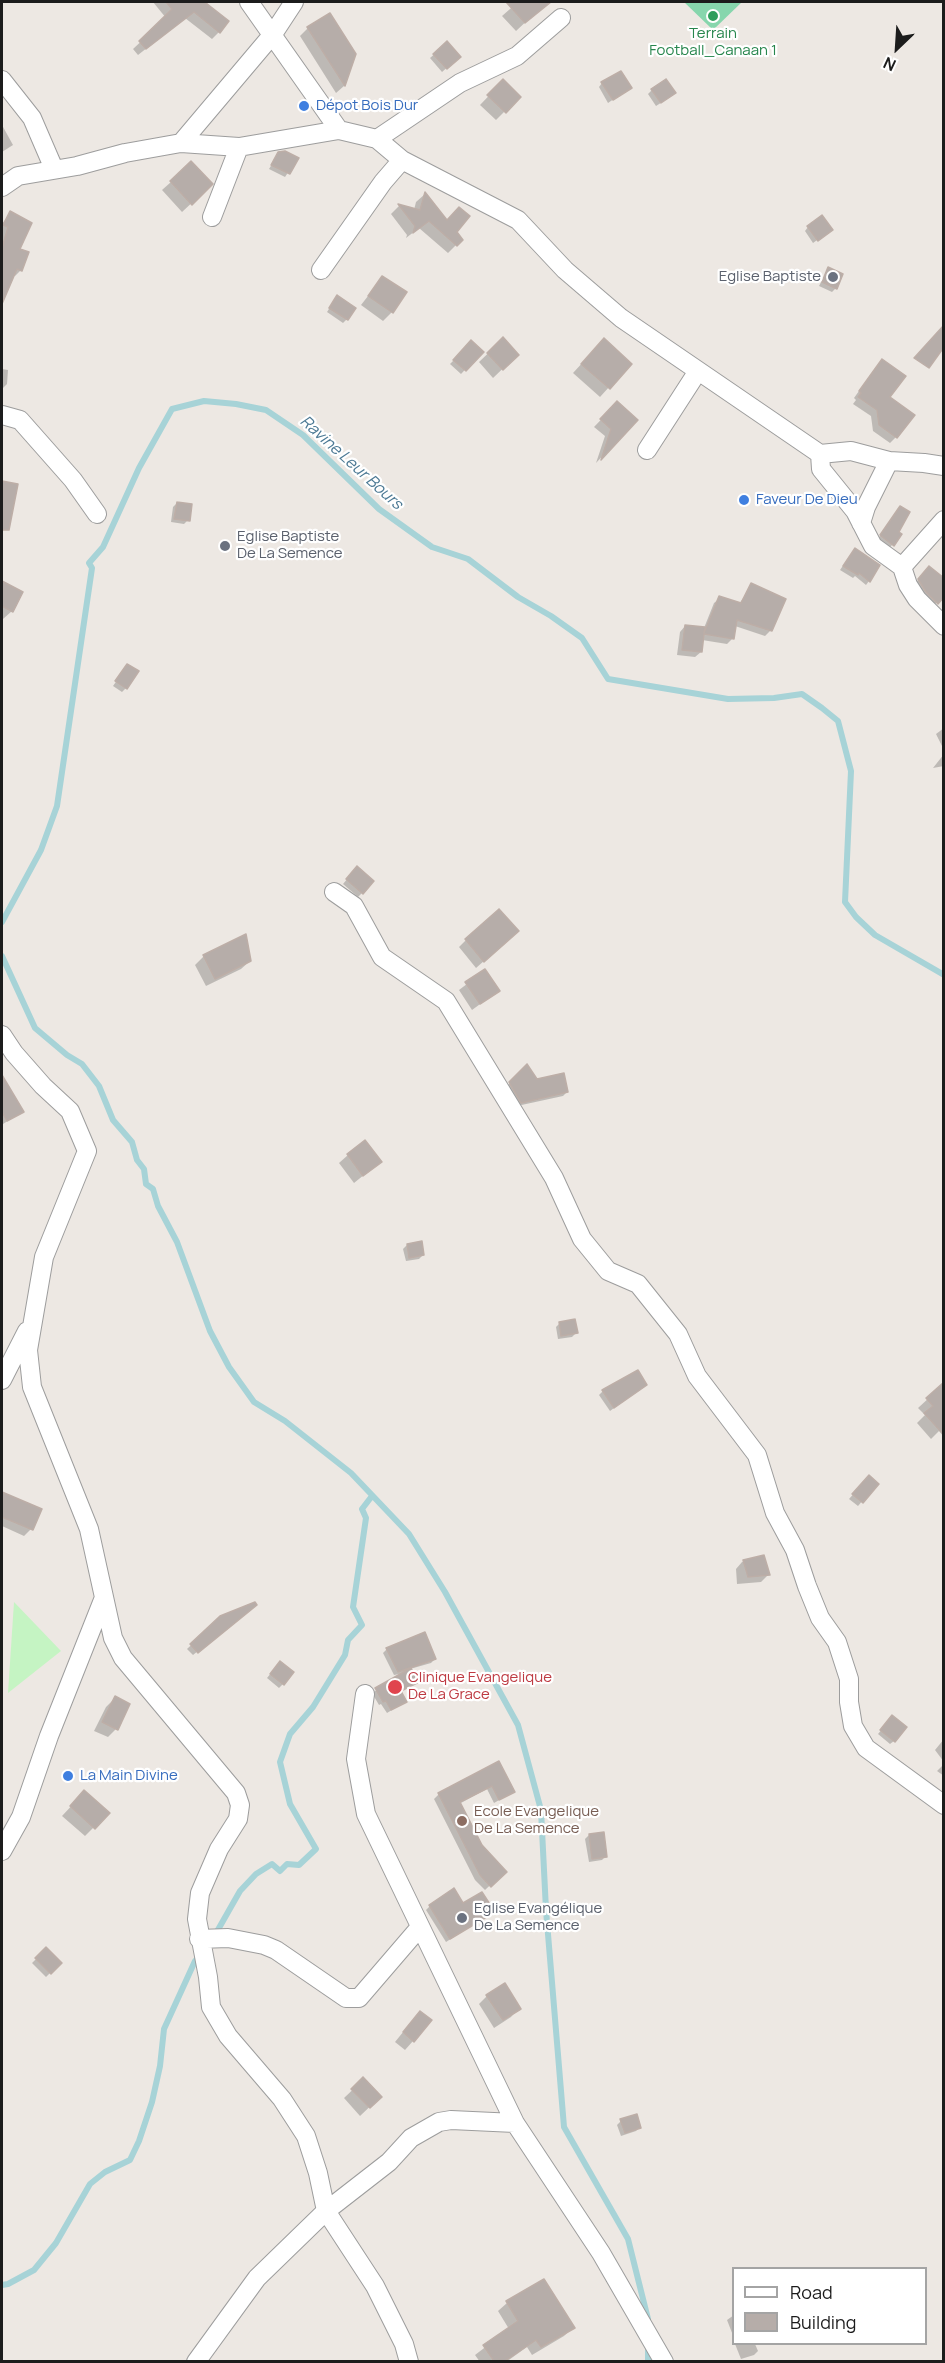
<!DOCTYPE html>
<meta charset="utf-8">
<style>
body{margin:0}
#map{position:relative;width:945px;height:2363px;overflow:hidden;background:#ede8e3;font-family:Manrope,sans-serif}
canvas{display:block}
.frame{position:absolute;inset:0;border:3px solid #1c1c1c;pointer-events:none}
.legend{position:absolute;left:732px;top:2267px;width:195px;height:78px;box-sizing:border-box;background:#fff;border:2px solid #a4a4a4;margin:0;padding:8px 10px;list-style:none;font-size:18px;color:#1c1c1c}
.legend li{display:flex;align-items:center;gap:12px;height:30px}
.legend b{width:30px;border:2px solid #a4a4a4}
.north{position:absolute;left:867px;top:18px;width:60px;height:60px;-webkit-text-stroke:4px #fff;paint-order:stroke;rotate:205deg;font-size:16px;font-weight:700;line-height:24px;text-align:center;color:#1c1c1c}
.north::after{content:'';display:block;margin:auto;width:21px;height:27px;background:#1c1c1c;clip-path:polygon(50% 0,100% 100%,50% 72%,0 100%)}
</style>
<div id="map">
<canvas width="945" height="2363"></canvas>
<div class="frame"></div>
<ul class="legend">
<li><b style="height:8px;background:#fff"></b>Road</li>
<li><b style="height:16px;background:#b6ada9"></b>Building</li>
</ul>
<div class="north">N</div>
</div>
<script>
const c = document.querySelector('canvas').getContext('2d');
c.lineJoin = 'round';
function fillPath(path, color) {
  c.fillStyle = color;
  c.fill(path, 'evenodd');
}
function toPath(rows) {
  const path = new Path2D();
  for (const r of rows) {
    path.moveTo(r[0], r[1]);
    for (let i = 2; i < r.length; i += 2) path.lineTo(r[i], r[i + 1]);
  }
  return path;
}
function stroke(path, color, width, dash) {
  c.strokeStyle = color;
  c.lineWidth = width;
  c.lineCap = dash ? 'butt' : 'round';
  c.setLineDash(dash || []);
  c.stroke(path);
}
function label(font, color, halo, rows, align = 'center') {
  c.font = font + ' Manrope,sans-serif';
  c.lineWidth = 4.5;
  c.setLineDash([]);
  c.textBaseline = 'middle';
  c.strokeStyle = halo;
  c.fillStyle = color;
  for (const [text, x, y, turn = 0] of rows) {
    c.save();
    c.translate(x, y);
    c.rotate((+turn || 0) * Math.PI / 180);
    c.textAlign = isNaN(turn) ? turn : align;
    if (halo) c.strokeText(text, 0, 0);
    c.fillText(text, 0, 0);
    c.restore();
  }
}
fillPath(toPath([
 [14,1602,61,1651,8,1693]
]), '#c5f4c3');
fillPath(toPath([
 [684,2,742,2,713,30]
]), '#87d6ad');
fillPath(toPath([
 [153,2,206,2,214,12,219,32,212,39,185,18,138,55,133,49,166,18],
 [518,2,547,2,516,31,502,16],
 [308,28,354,54,344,86,336,93,300,36],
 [447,43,459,57,442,72,430,58],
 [503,81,519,97,496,120,480,105],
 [602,83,630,88,608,103,599,87],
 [652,90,670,97,656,106,648,94],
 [2,125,13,145,2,152],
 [279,153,297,159,285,177,269,169],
 [171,182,210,186,182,212,162,190],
 [425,194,461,240,448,253,419,228,406,238,407,235,391,214,399,206,414,210,416,202],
 [10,213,21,270,15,276,13,275,2,299,2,239,3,234,2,224],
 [808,227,827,233,813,243,805,231],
 [828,269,836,288,832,292,819,286],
 [382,278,392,312,383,321,361,305],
 [334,301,347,319,343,323,327,312],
 [503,339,517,355,493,378,479,362],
 [471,343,482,352,461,374,450,364],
 [595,349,630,364,600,397,573,373],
 [876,367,888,397,896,437,890,443,873,431,871,416,853,404,856,400,854,398],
 [2,369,8,370,7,384,3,388],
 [617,403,636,420,596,463,605,436,594,427],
 [177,503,188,520,184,524,171,522,173,507],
 [900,508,897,532,900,534,889,549,877,540],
 [851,554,869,581,866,585,855,576,853,578,840,570],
 [920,577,944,595,928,611,911,590],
 [4,584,12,611,3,619,2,618,2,586],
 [752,585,771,630,765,636,735,626,732,639,727,644,702,640,701,652,695,657,677,655,680,632,685,626,704,628,714,603,720,598,739,604],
 [127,666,126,688,122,692,113,686],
 [944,728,944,747,943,748,936,734],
 [944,754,944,766,933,768],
 [353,872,362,893,358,897,343,884],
 [510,938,476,968,459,947,466,940],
 [204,956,250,961,241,969,206,986,195,965],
 [484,971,498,991,472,1010,459,990],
 [527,1066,536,1080,567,1092,563,1096,517,1106,506,1087],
 [4,1083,22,1112,3,1124,2,1084],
 [348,1155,380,1162,354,1183,339,1163],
 [407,1245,423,1255,419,1259,406,1261,403,1249],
 [560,1323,576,1333,572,1337,558,1339,556,1327],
 [944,1384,944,1437,939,1431,931,1439,917,1423,925,1415,918,1408],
 [645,1385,610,1411,599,1395,603,1391],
 [865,1481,877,1484,858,1506,849,1499],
 [2,1492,40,1510,31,1529,24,1536,2,1526],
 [763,1556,768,1575,761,1582,737,1584,736,1569,742,1562],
 [254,1606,193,1655,187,1649,221,1617],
 [387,1649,435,1659,431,1663,410,1669,417,1681,400,1692,405,1702,387,1713,381,1704,379,1705,372,1693,405,1673,394,1675,383,1653],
 [276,1667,283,1684,279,1688,267,1678],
 [115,1698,116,1729,108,1737,94,1731,106,1707],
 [889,1721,894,1741,890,1744,878,1734],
 [944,1739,944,1762,935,1750],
 [499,1763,513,1792,494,1803,487,1789,459,1804,481,1846,505,1871,485,1890,475,1880,434,1799,439,1794],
 [944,1764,944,1776,937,1771],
 [76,1801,108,1813,85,1836,62,1816],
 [589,1835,606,1856,602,1860,589,1862,585,1839],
 [463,1905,493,1912,446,1942,426,1910,430,1906],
 [46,1949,60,1963,46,1977,32,1963],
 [487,1996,519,2008,511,2017,494,2028,479,2004],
 [412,2021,413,2041,405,2050,395,2042],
 [363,2080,380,2097,360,2116,344,2098],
 [621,2121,640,2127,636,2131,621,2136,617,2125],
 [543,2281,573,2328,564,2336,532,2355,527,2347,506,2362,480,2362,475,2355,509,2329,498,2311,507,2303],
 [734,2315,734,2338,727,2320],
 [735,2344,755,2344,758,2351,754,2355,741,2359]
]), '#0003');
stroke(toPath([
 [2,922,41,850,57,806,92,568,89,563,103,547,139,468,172,409,204,401,236,404,266,410,303,435,379,509,432,547,468,559,518,597,551,616,582,638,608,679,728,699,774,698,802,694,822,708,838,721,851,771,845,902,856,917,875,935,944,975],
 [2,956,35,1028,67,1055,82,1064,99,1086,113,1120,132,1142,137,1160,144,1169,146,1184,153,1189,158,1206,177,1242,210,1331,229,1367,254,1402,285,1421,351,1473,409,1534,445,1592,518,1725,541,1810,546,1910,564,2127,628,2239,648,2319],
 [215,1935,240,1891,256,1874,272,1864,280,1871,287,1864,299,1865,316,1849,290,1804,280,1762,290,1734,313,1707,345,1655,348,1640,362,1625,353,1607,366,1518,362,1509,372,1496],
 [2,2285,8,2284,34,2270,56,2243,90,2184,105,2172,130,2160,139,2141,152,2102,160,2066,164,2029,195,1961,200,1956],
 [648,2362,648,2344]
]), '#a7d3d7', 6);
const building = toPath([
 [166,2,207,2,206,3,229,21,220,33,194,12,146,49,139,41,172,9,166,2],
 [506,2,551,2,525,23,506,2],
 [330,13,356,54,345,86,307,27,330,13],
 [447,41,461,57,447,69,433,54,447,41],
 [621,71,632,88,613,100,601,82,621,71],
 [503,79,521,97,506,113,487,95,503,79],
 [666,79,676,93,661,103,651,89,666,79],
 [285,151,299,158,290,174,271,165,278,152,285,151],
 [191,161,213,184,192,205,170,181,191,161],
 [425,192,447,220,459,207,470,216,457,232,463,240,457,246,429,221,413,233,415,226,398,204,420,210,425,192],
 [10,211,32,223,20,249,29,252,22,271,17,269,2,304,2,248,8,227,3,225,10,211],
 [822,215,833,230,818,241,807,226,822,215],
 [828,267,843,274,837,289,822,282,828,267],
 [382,276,407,292,393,313,368,296,382,276],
 [337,295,356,308,348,320,329,308,337,295],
 [944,325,944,347,929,368,914,358,944,325],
 [503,337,519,355,503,370,487,353,503,337],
 [604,338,632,364,610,389,581,364,604,338],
 [471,340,484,352,466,371,453,360,471,340],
 [882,359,906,376,890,397,915,415,897,438,879,425,877,410,858,397,861,393,859,391,882,359],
 [617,401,638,420,601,460,611,429,600,419,617,401],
 [2,481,18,484,9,530,2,530,2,481],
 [177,502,192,504,190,521,174,519,177,502],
 [900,506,910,512,899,532,902,534,894,546,880,535,900,506],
 [855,548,880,565,870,582,859,573,858,575,843,566,855,548],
 [929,566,944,578,944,597,938,604,926,592,918,579,929,566],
 [2,581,23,592,13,612,2,606,2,581],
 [751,583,786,599,772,631,737,620,734,639,704,634,702,652,682,650,685,625,705,627,704,633,719,596,741,603,751,583],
 [127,664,139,671,127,689,115,681,127,664],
 [357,866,374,881,363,894,346,879,357,866],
 [499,909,519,931,484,962,465,939,499,909],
 [246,934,251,961,215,979,203,955,246,934],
 [485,969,500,991,480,1004,465,982,485,969],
 [527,1064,537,1079,564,1073,568,1092,521,1103,509,1082,527,1064],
 [2,1075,24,1112,7,1121,2,1112,2,1075],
 [365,1140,382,1162,363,1176,347,1154,365,1140],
 [422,1241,424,1255,409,1258,407,1244,422,1241],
 [575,1319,578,1333,561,1336,559,1322,575,1319],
 [638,1370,647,1385,614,1408,602,1390,638,1370],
 [944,1382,944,1435,924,1413,933,1406,926,1398,944,1382],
 [869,1475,879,1484,863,1503,852,1494,869,1475],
 [2,1492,42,1509,33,1530,2,1517,2,1492],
 [764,1555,770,1575,748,1577,743,1560,764,1555],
 [255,1602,257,1605,198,1653,190,1644,220,1616,255,1602],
 [425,1632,436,1659,398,1672,386,1648,425,1632],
 [280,1661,294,1672,284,1685,270,1674,280,1661],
 [411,1668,419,1682,401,1691,407,1702,391,1710,386,1701,383,1702,375,1688,411,1668],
 [115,1696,130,1704,118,1730,102,1722,115,1696],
 [892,1715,907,1727,895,1742,880,1730,892,1715],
 [499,1761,515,1792,499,1800,492,1786,460,1802,482,1845,507,1872,491,1887,480,1875,438,1793,499,1761],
 [84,1790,110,1813,95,1829,70,1806,84,1790],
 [604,1832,607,1857,592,1859,589,1834,604,1832],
 [454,1888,463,1903,482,1892,495,1912,450,1939,429,1905,454,1888],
 [46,1947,62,1963,51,1974,35,1958,46,1947],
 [505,1983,521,2009,503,2020,486,1995,505,1983],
 [420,2011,432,2020,414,2042,403,2032,420,2011],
 [363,2077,382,2097,370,2108,351,2089,363,2077],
 [637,2114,641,2128,625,2133,620,2119,637,2114],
 [544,2279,575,2328,541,2347,536,2340,505,2361,494,2361,483,2345,518,2321,506,2301,544,2279]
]);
fillPath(building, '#b6ada9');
stroke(building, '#bdaea7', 1.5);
const street = toPath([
 [249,2,339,130],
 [2,80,32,118,54,169],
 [377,139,460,83,517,56,561,18],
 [181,143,273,34,294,2],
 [2,187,18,176,77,166,125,153,181,143,239,147,339,130,377,139,402,160,518,220,565,270,621,318,820,454,851,451,889,461,924,463,944,466],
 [212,217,239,147],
 [321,270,383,182,402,160],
 [2,415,20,420,73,480,97,514],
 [647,450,698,371],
 [820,454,821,469,855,511,873,546,902,567,908,585,917,599,944,626],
 [861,523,866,507,889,461],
 [902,567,944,520],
 [334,892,354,906,382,957,446,1001,554,1178,582,1239,608,1271,638,1284,678,1334,697,1376,757,1455,775,1513,795,1550,807,1586,820,1618,837,1642,849,1679,849,1702,853,1726,866,1748,944,1805],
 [2,1035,14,1053,43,1086,70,1111,87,1151,44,1257,28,1350,32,1387,89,1529,113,1638,123,1658,236,1793,240,1805,238,1819,219,1849,200,1893,197,1919,208,1977,211,2007,228,2036,282,2099,306,2136,318,2173,326,2211,375,2286,404,2344,409,2362],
 [2,1380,27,1331],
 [365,1694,356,1759,366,1814,515,2123,601,2253,664,2362],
 [2,1851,21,1817,49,1736,103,1600],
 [199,1939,228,1938,264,1945,276,1950,346,1998,359,1998,420,1927],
 [196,2362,257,2278,326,2211,389,2162,411,2138,439,2122,451,2120,515,2123]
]);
stroke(street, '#9d9d9d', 20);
stroke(street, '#fff', 18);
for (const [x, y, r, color] of [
 [713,16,6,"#2e9e5b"],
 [304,106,6,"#3f7fe0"],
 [833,277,6,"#6b7280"],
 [744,500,6,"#3f7fe0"],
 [225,546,6,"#6b7280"],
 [395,1687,8,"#e0444e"],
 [68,1776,6,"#3f7fe0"],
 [462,1821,6,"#8d6e63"],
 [462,1918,6,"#6b7280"]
]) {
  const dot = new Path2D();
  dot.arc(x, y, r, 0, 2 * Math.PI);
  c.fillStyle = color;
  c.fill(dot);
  stroke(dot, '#fff', 2);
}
label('15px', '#27864d', '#fff', [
 ["Terrain",713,34],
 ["Football_Canaan 1",713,51]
]);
label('15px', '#366cbe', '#fff', [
 ["Dépot Bois Dur",316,106],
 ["Faveur De Dieu",756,500],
 ["La Main Divine",80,1776]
], 'left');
label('15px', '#5b616d', '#fff', [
 ["Eglise Baptiste",821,277,"right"],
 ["Eglise Baptiste",237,537],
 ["De La Semence",237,554],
 ["Eglise Evangélique",474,1909],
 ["De La Semence",474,1926]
], 'left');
label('15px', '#be3a42', '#fff', [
 ["Clinique Evangelique",408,1678],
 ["De La Grace",408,1695]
], 'left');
label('15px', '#785e54', '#fff', [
 ["Ecole Evangelique",474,1812],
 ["De La Semence",474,1829]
], 'left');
label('italic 16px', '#4c7994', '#fff', [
 ["Ravine Leur Bours",351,463,42]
]);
</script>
